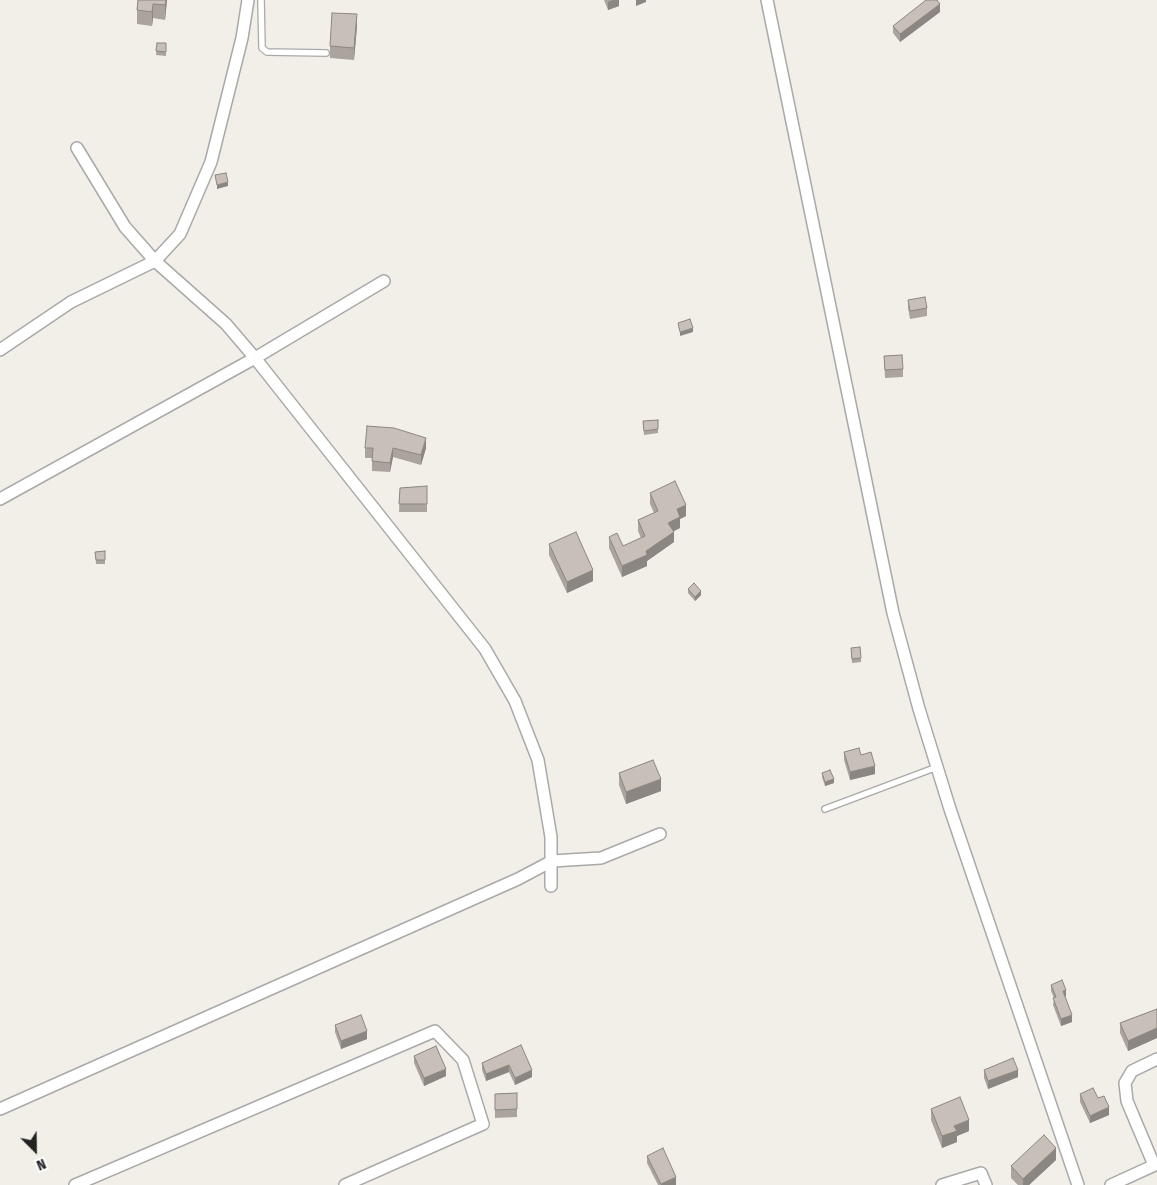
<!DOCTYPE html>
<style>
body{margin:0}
#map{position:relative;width:1157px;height:1185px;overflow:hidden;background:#f2efe9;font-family:"Fira Sans Condensed",sans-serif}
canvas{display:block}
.north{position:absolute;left:10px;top:1125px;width:50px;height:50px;-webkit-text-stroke:4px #fff;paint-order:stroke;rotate:157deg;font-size:14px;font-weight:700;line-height:20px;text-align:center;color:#222}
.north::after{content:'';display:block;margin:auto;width:18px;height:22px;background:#222;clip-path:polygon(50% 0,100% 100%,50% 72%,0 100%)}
</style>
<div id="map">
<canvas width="1157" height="1185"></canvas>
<div class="north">N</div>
</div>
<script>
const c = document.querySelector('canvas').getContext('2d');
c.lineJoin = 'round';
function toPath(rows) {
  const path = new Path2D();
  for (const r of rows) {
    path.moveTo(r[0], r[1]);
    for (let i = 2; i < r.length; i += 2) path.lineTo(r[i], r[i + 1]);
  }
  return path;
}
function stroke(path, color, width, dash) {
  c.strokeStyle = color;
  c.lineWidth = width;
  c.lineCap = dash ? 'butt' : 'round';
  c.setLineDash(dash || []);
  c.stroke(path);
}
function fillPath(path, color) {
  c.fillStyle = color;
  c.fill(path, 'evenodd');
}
const lane = toPath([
 [261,0,262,48,267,52,326,53],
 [825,809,937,767]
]);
const street = toPath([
 [767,0,893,613,919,709,950,809,1078,1185],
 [77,148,125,227,155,261,226,324,255,358,485,649,515,701,538,760,551,837,551,886],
 [0,350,71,302,155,261,180,234,211,162,242,38,248,0],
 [0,499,255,358,384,281],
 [0,1109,518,879,552,861,601,858,660,834],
 [1154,1165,1127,1101,1125,1083,1132,1071,1157,1059],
 [75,1185,435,1031,463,1060,483,1124,345,1185],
 [942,1185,981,1173,986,1185],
 [1111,1185,1157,1164]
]);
stroke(lane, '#a9a9a9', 8);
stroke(street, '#a9a9a9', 14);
stroke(lane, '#fff', 5.5);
stroke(street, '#fff', 11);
fillPath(toPath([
 [138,0,167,0,165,20,153,18,152,26,137,24,137,10],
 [604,0,619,0,619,6,608,10],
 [940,12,900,42,893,33,893,26],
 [357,26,354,60,330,58,330,46],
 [157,43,166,43,166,56,156,55],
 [908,300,927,308,927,316,910,319,908,308],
 [884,356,903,369,903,377,885,378],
 [658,420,658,433,644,435,643,421],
 [365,448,426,448,421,465,393,457,390,472,372,471,372,458,365,458],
 [427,486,427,512,399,512,400,488],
 [650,493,686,516,680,519,680,528,674,531,674,542,647,561,647,566,622,577,609,548,609,537,623,546,641,538,638,531,638,520,654,513,650,504],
 [549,544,593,581,567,593,549,555],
 [105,551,105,564,96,564,95,552],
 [688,589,701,595,695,601,688,593],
 [851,651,861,658,861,662,852,663],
 [844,752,861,755,875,774,850,780,844,760],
 [619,773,661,791,626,804,619,785],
 [822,773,834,783,825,786,822,777],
 [1051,985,1066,996,1065,997,1072,1022,1061,1026,1053,1005,1054,998,1051,991],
 [1157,1009,1157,1039,1157,1038,1128,1051,1120,1033,1120,1023],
 [335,1025,367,1039,341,1049,335,1032],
 [521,1045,532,1077,515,1085,509,1072,486,1081,482,1070,482,1063],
 [414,1056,446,1076,424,1086,414,1063],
 [984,1070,1018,1077,988,1089,984,1078],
 [517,1093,517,1117,495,1118,495,1094],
 [1080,1094,1098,1098,1109,1115,1090,1123,1080,1102],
 [931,1109,969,1131,957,1136,957,1142,942,1148,931,1120],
 [647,1156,676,1185,658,1185,647,1163],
 [1056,1160,1029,1185,1018,1185,1011,1178,1011,1166]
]), '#aba49e');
fillPath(toPath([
 [166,0,167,0,165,20,165,5],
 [613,0,619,0,619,6,608,10,608,2],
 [636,0,646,0,646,2,636,6],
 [153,4,153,18,152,26,152,12],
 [940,4,940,12,900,42,900,34],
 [357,14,357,26,354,60,354,48],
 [228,182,228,186,217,189,217,185],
 [693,328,693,332,680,336,680,332],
 [426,438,426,448,421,465,421,455],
 [393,448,393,457,390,472,390,463],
 [686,505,686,516,680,519,680,528,668,534,668,523,677,509],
 [674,532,674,542,647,561,647,566,622,577,622,566,646,551],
 [593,570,593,581,567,593,567,582],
 [701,591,701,595,695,601,695,597],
 [875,766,875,774,850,780,850,772],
 [661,779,661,791,626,804,626,792],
 [834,779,834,783,825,786,825,782],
 [1066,990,1066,996,1063,998,1063,991],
 [1072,1015,1072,1022,1061,1026,1061,1019],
 [1157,1028,1157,1038,1128,1051,1128,1041],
 [367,1031,367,1039,341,1049,341,1041],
 [509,1065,509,1072,486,1081,486,1074],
 [446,1069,446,1076,424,1086,424,1078],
 [532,1070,532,1077,515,1085,515,1078],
 [1018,1070,1018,1077,988,1089,988,1081],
 [1109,1107,1109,1115,1090,1123,1090,1116],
 [969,1120,969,1131,957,1136,957,1142,942,1148,942,1136,954,1126],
 [1056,1148,1056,1160,1029,1185,1023,1185,1023,1179],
 [676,1177,676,1185,661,1185,661,1184]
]), '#8b8681');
const building = toPath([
 [138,0,166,0,165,5,153,4,152,12,137,10,138,0],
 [926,0,937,0,940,4,900,34,893,26,926,0],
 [332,13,357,14,354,48,330,46,332,13],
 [157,43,166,43,166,52,156,51,157,43],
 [226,173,228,182,217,185,215,175,226,173],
 [925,297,927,308,910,311,908,300,925,297],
 [690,319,693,328,680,332,678,323,690,319],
 [902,355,903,369,885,370,884,356,902,355],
 [658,420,658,429,644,431,643,421,658,420],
 [367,426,394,428,426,438,421,455,393,448,390,463,372,461,373,448,365,448,367,426],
 [675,481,686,505,677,509,680,517,668,523,674,532,646,551,647,555,622,566,609,537,617,533,623,546,645,536,638,520,658,511,650,493,675,481],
 [427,486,427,504,399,504,400,488,427,486],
 [576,532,593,570,567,582,549,544,576,532],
 [105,551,105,560,96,560,95,552,105,551],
 [694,583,701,591,695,597,688,589,694,583],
 [860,647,861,658,852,659,851,648,860,647],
 [859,748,861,755,871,752,875,766,850,772,844,752,859,748],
 [653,760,661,779,626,792,619,773,653,760],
 [830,770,834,779,825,782,822,773,830,770],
 [1062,980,1066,990,1063,991,1072,1015,1061,1019,1053,998,1056,997,1051,985,1062,980],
 [1157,1009,1157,1029,1157,1028,1128,1041,1120,1023,1157,1009],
 [361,1015,367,1031,341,1041,335,1025,361,1015],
 [521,1045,532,1070,515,1078,509,1065,486,1074,482,1063,521,1045],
 [436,1046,446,1069,424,1078,414,1056,436,1046],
 [1013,1058,1018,1070,988,1081,984,1070,1013,1058],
 [1093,1088,1098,1098,1104,1096,1109,1107,1090,1116,1080,1094,1093,1088],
 [517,1093,517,1109,495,1110,495,1094,517,1093],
 [960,1097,969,1120,954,1126,957,1131,942,1136,931,1109,960,1097],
 [1044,1135,1056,1148,1023,1179,1011,1166,1044,1135],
 [663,1148,676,1177,661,1184,647,1156,663,1148]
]);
fillPath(building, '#c7bfb8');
stroke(building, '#8b8681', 1);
</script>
